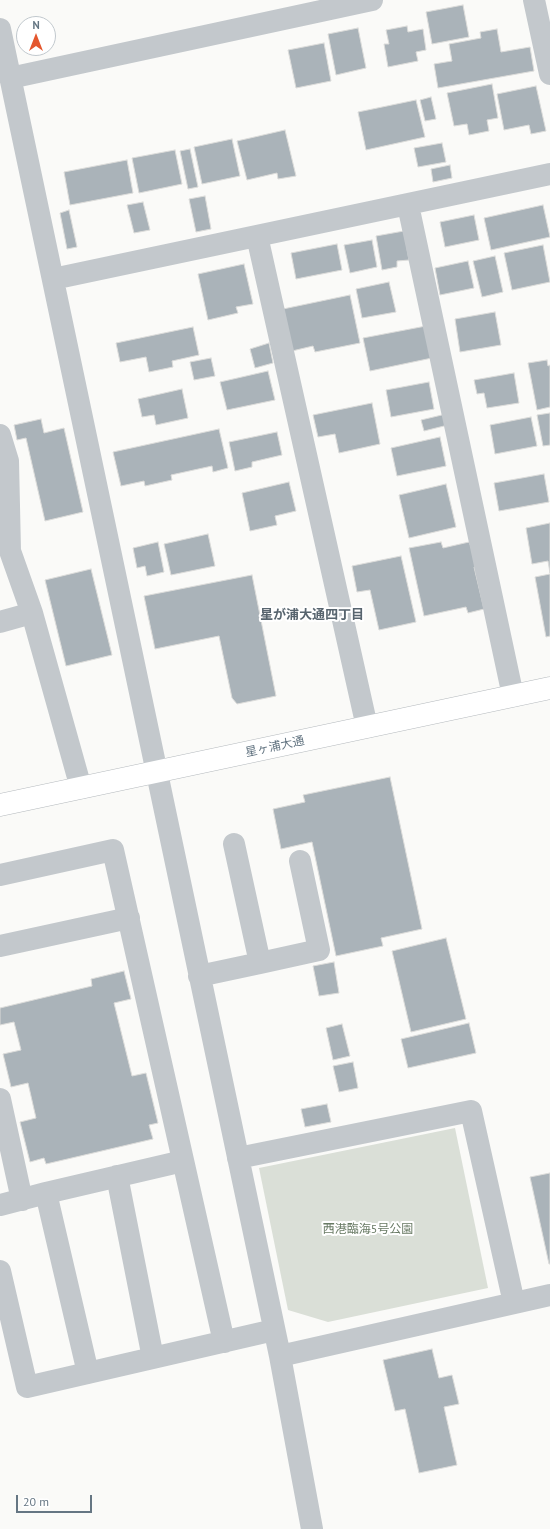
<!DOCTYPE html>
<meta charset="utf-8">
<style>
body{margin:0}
#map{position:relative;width:550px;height:1529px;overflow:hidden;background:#fafaf8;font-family:"PT Sans",sans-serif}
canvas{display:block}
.north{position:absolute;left:16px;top:16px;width:40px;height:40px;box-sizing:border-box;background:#fff;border:1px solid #c1c8cd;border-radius:50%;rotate:0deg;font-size:11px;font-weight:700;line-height:16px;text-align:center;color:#657683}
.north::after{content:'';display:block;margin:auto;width:14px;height:18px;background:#e4572e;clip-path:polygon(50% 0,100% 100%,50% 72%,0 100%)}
.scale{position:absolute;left:16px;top:1495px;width:76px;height:18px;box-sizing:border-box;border:2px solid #657683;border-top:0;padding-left:5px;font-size:12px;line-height:14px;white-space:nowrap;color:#657683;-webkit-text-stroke:3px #fff;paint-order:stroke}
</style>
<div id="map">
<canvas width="550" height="1529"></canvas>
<div class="north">N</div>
<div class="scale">20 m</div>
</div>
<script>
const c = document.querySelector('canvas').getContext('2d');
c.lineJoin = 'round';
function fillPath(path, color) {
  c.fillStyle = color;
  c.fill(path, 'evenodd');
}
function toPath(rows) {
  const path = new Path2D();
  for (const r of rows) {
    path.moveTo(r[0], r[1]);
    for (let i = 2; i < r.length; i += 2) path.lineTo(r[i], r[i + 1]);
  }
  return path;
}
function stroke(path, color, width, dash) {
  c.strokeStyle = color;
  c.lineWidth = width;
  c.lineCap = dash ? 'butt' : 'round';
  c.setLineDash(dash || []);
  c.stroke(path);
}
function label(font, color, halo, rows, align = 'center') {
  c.font = font + ' "PT Sans","Noto Sans JP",sans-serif';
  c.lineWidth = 4;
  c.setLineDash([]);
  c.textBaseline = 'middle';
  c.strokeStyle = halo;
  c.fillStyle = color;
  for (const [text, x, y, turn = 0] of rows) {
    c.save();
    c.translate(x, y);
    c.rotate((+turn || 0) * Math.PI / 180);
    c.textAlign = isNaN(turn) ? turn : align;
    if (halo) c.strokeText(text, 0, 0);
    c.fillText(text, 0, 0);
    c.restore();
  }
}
fillPath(toPath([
 [455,1128,488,1288,328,1322,288,1310,259,1168]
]), '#dadfd7');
const building = toPath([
 [463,5,469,37,432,44,426,12,463,5],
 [407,26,408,32,423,29,426,50,416,52,418,61,388,67,384,44,389,44,386,30,407,26],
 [358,28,366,68,336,75,328,34,358,28],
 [497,29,501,52,530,47,534,71,438,88,434,64,452,61,449,44,481,38,480,32,497,29],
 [324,43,331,81,296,88,288,50,324,43],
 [492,84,498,118,487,120,489,131,469,135,467,124,454,126,447,93,492,84],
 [536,86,546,131,531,134,529,125,504,130,497,94,536,86],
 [431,97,436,119,425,121,420,100,431,97],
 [416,100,425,137,366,150,358,112,416,100],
 [285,130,296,176,278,179,277,173,247,180,237,141,285,130],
 [232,139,240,176,202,184,194,147,232,139],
 [442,143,446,162,418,167,414,148,442,143],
 [190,149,198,187,188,189,180,151,190,149],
 [175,150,182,184,139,193,132,158,175,150],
 [127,160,133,193,70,205,64,172,127,160],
 [450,165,452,178,433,182,431,169,450,165],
 [205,196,211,229,196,232,189,199,205,196],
 [143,202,150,230,134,233,127,205,143,202],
 [543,205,550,237,491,250,484,218,543,205],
 [69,210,77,247,67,249,60,213,69,210],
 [474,215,479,240,445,247,440,222,474,215],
 [404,231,409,260,397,261,397,267,382,270,376,236,404,231],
 [372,240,377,267,350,273,344,245,372,240],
 [337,244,342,270,296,279,291,253,337,244],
 [543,245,550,282,512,290,504,253,543,245],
 [495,256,503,292,482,297,473,261,495,256],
 [468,261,474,288,440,295,435,268,468,261],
 [244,264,253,304,236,307,238,313,208,320,198,274,244,264],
 [389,282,396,312,362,318,356,289,389,282],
 [350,295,360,343,315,352,313,346,292,351,283,309,350,295],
 [495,312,501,345,460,352,455,319,495,312],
 [426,326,432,358,370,371,363,338,426,326],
 [193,327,199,355,172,361,173,367,149,372,146,357,120,362,116,343,193,327],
 [269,343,273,363,255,368,250,349,269,343],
 [211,358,215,376,194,380,190,362,211,358],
 [547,360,548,366,550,365,550,407,537,410,528,363,547,360],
 [268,371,275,400,227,410,220,382,268,371],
 [514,373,519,403,487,408,484,393,477,394,474,380,514,373],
 [429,382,434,409,391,417,386,390,429,382],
 [182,389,188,418,156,425,154,415,142,417,138,399,182,389],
 [372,403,380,444,339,453,335,434,318,437,313,415,372,403],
 [550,413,550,445,543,446,537,415,550,413],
 [446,414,448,425,424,431,421,420,446,414],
 [531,417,537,446,495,454,490,425,531,417],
 [41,419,44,433,64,428,83,512,45,521,26,438,17,440,14,425,41,419],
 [219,429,228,468,213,472,212,466,171,475,172,480,145,486,144,481,121,486,113,452,219,429],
 [277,432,282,455,252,462,252,467,235,471,229,442,277,432],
 [440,437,446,466,397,476,391,448,440,437],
 [544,474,549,502,499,511,494,483,544,474],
 [289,482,296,511,275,516,277,525,250,531,242,493,289,482],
 [446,484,456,527,409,538,399,495,446,484],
 [550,523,550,573,548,561,532,564,526,528,550,523],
 [208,534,215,566,171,575,164,544,208,534],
 [158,542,164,572,147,576,145,566,137,568,133,548,158,542],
 [441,542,443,548,469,542,479,566,474,567,484,609,468,613,466,607,424,616,409,548,441,542],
 [401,556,416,622,379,630,370,590,357,592,352,566,401,556],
 [91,569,112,655,66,666,45,580,91,569],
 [550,574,550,636,546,637,535,577,550,574],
 [252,575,276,696,237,704,232,698,219,636,155,649,144,596,252,575],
 [390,777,422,929,381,938,383,946,336,956,312,842,281,849,273,809,305,802,303,795,390,777],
 [446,938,466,1019,411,1032,392,951,446,938],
 [334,962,339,993,319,996,313,966,334,962],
 [124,971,131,999,114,1003,132,1076,146,1073,158,1123,149,1125,153,1139,46,1164,44,1158,30,1162,20,1122,36,1118,28,1083,11,1087,3,1054,21,1050,14,1022,0,1025,0,1008,92,986,91,979,124,971],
 [469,1023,476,1053,408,1068,401,1039,469,1023],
 [342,1024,350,1056,333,1060,326,1028,342,1024],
 [353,1062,358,1088,339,1092,333,1066,353,1062],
 [327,1104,331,1122,305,1127,301,1109,327,1104],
 [550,1173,550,1264,549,1264,530,1177,550,1173],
 [432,1349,439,1378,452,1375,459,1404,444,1407,457,1465,419,1473,405,1409,395,1411,383,1360,432,1349]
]);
fillPath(building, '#aab3b9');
stroke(building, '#dcdcda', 1);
const highway = toPath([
 [0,805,550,688]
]);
stroke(highway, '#b4b9bd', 23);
stroke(toPath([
 [534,0,550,74],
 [0,29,280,1356,312,1529],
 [10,78,372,0],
 [408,205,513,696],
 [257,236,367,727],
 [53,279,550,174],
 [0,435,8,461,10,551,32,613],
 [0,622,32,613,81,788],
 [0,875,113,850,224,1342],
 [0,946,129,918],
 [260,963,319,950,300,861],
 [199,976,260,963,234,844],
 [0,1099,22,1200],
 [238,1158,471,1111,514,1303],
 [117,1176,153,1358],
 [46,1193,183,1161],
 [0,1205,46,1193,88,1373],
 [0,1271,27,1387,274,1330],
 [280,1356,550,1295]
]), '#c3c8cc', 22);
stroke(highway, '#fff', 22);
label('12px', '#657683', '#fff', [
 ["星ヶ浦大通",275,747,-12]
]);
label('12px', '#687a64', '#fff', [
 ["西港臨海5号公園",368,1230]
]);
label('bold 13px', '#57646e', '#fff', [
 ["星が浦大通四丁目",312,615]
]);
</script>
